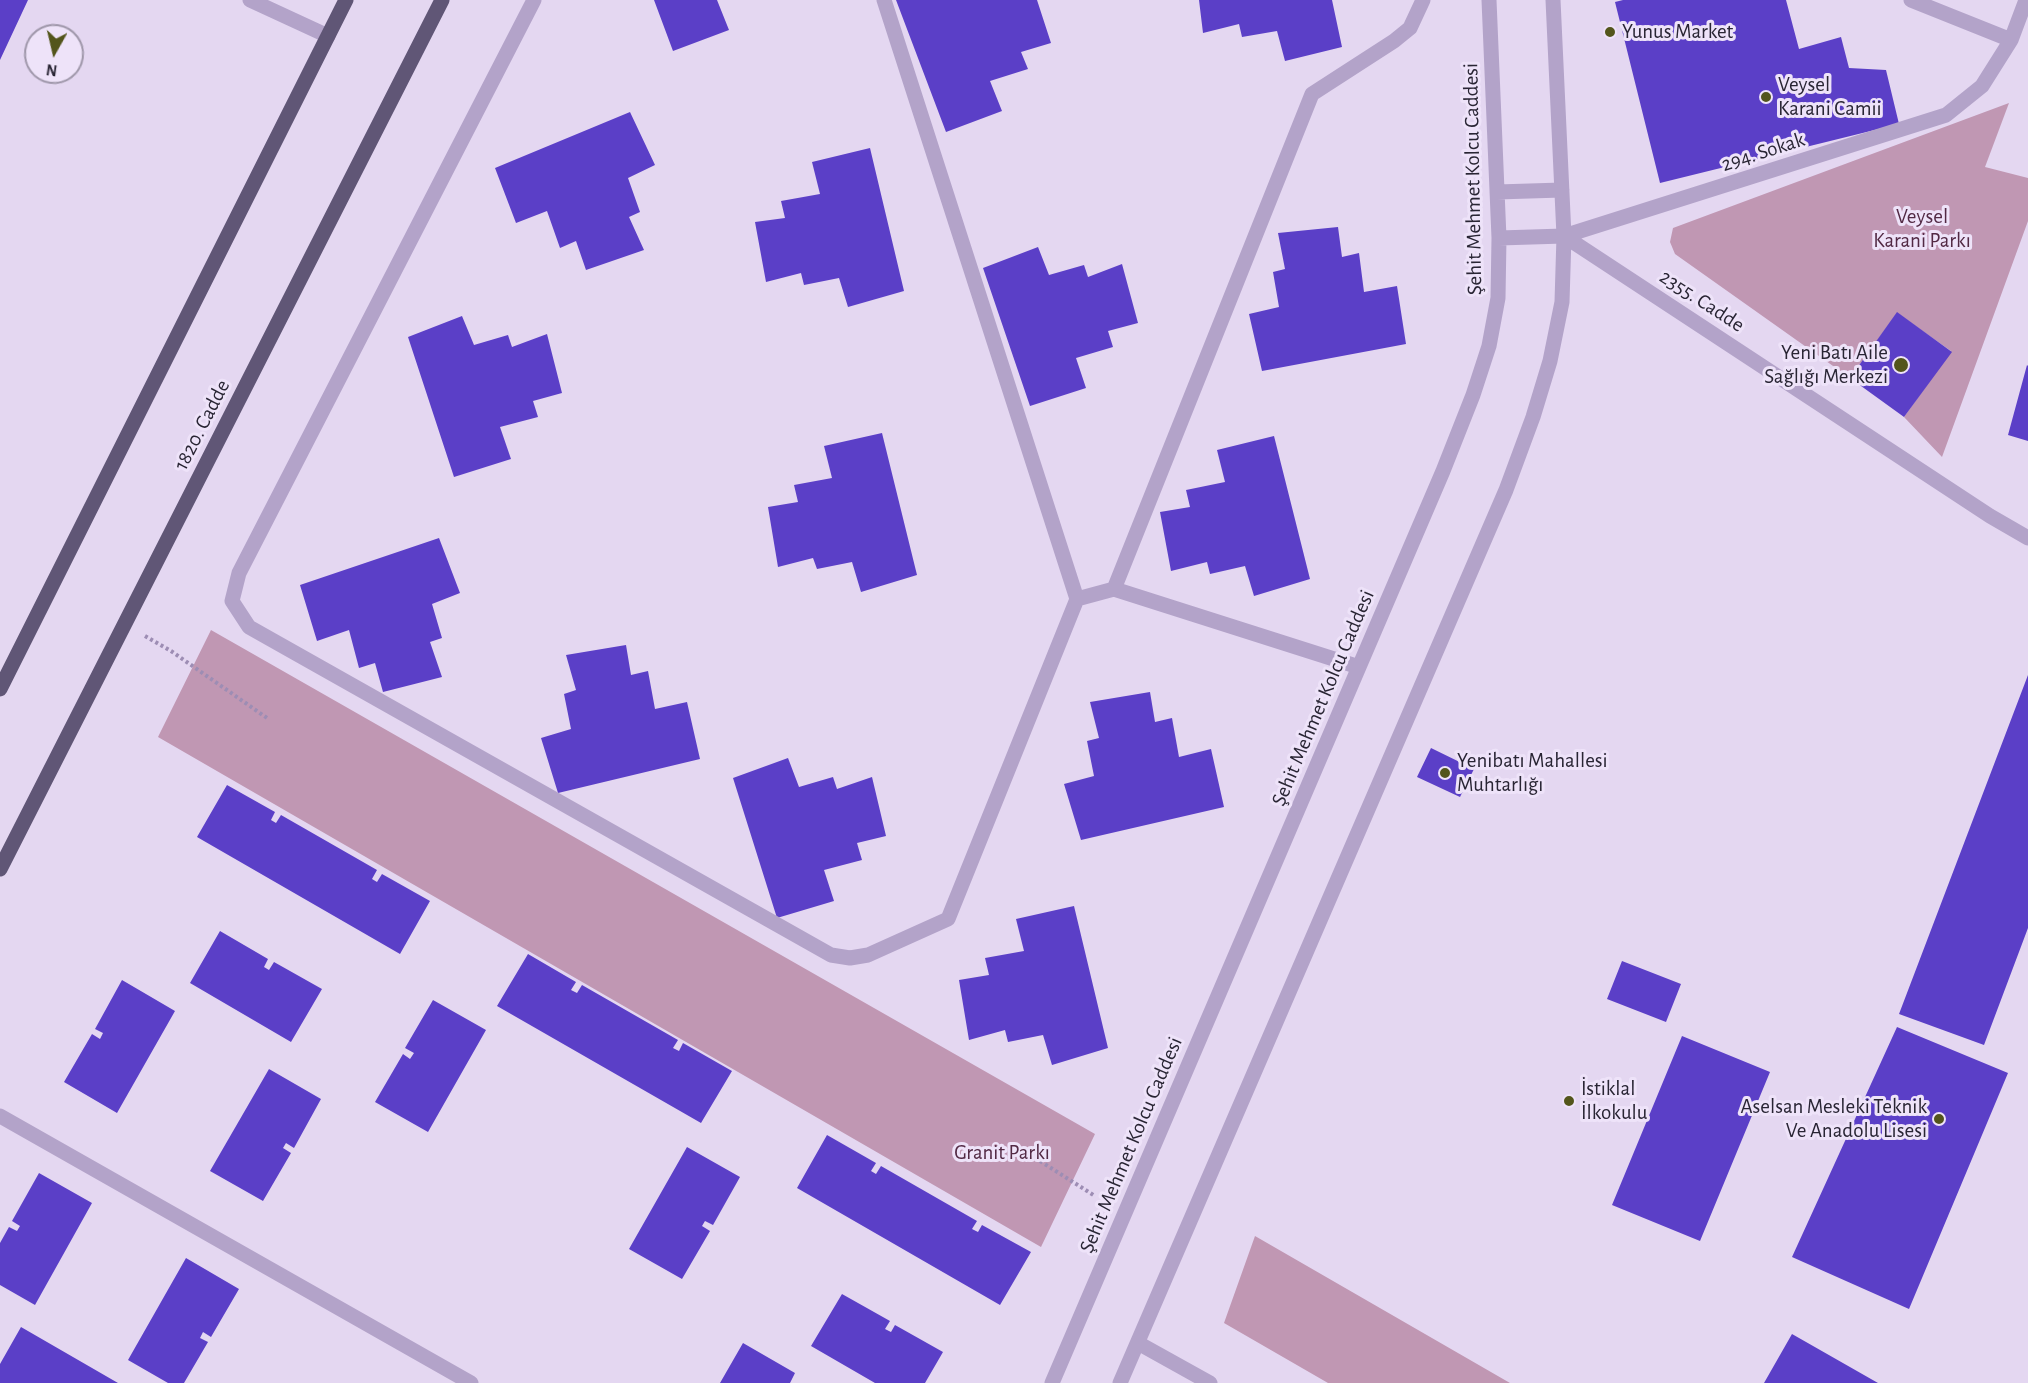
<!DOCTYPE html>
<meta charset="utf-8">
<style>
body{margin:0}
#map{position:relative;width:2028px;height:1383px;overflow:hidden;background:#e4d7f1;font-family:"Alegreya Sans",sans-serif}
canvas{display:block}
.north{position:absolute;left:24px;top:24px;width:60px;height:60px;box-sizing:border-box;background:#eee3f9;border:2px solid #9f97aa;border-radius:50%;rotate:188deg;font-size:16px;font-weight:700;line-height:24px;text-align:center;color:#292534}
.north::after{content:'';display:block;margin:auto;width:21px;height:27px;background:#53551b;clip-path:polygon(50% 0,100% 100%,50% 72%,0 100%)}
</style>
<div id="map">
<canvas width="2028" height="1383"></canvas>
<div class="north">N</div>
</div>
<script>
const c = document.querySelector('canvas').getContext('2d');
c.lineJoin = 'round';
function fillPath(path, color) {
  c.fillStyle = color;
  c.fill(path, 'evenodd');
}
function toPath(rows) {
  const path = new Path2D();
  for (const r of rows) {
    path.moveTo(r[0], r[1]);
    for (let i = 2; i < r.length; i += 2) path.lineTo(r[i], r[i + 1]);
  }
  return path;
}
function stroke(path, color, width, dash) {
  c.strokeStyle = color;
  c.lineWidth = width;
  c.lineCap = dash ? 'butt' : 'round';
  c.setLineDash(dash || []);
  c.stroke(path);
}
function label(font, color, halo, rows, align = 'center') {
  c.font = font + ' "Alegreya Sans",sans-serif';
  c.lineWidth = 6;
  c.setLineDash([]);
  c.textBaseline = 'middle';
  c.strokeStyle = halo;
  c.fillStyle = color;
  for (const [text, x, y, turn = 0] of rows) {
    c.save();
    c.translate(x, y);
    c.rotate((+turn || 0) * Math.PI / 180);
    c.textAlign = isNaN(turn) ? turn : align;
    if (halo) c.strokeText(text, 0, 0);
    c.fillText(text, 0, 0);
    c.restore();
  }
}
fillPath(toPath([
 [2009,103,1985,167,2028,178,2028,221,1942,457,1904,417,1951,351,1897,313,1850,378,1675,254,1670,242,1673,228],
 [211,630,1095,1134,1041,1247,158,737],
 [1255,1236,1510,1383,1328,1383,1224,1323]
]), '#c097b3');
fillPath(toPath([
 [0,0,28,0,0,60],
 [654,0,717,0,729,30,673,51],
 [896,0,1037,0,1051,43,1021,52,1028,69,990,81,1002,111,946,132],
 [1199,0,1332,0,1342,47,1285,61,1277,31,1242,37,1239,24,1203,33],
 [1623,0,1786,0,1799,49,1841,37,1849,68,1886,70,1899,124,1660,183,1615,2],
 [630,112,655,165,628,178,640,212,629,217,644,250,586,270,576,241,560,248,547,211,516,223,495,168],
 [870,148,904,291,848,307,839,278,804,285,801,273,766,282,755,222,785,218,781,201,820,194,812,162],
 [1338,227,1342,257,1359,253,1364,292,1397,286,1406,344,1262,371,1249,314,1279,307,1273,272,1285,269,1278,233],
 [1038,247,1049,275,1084,265,1088,277,1122,264,1138,323,1108,331,1113,347,1076,358,1086,388,1030,406,983,268],
 [1897,312,1952,352,1904,417,1850,378],
 [462,316,474,345,508,335,512,347,547,334,562,393,533,401,538,417,500,427,511,459,454,477,408,337],
 [2027,365,2028,366,2028,441,2008,435],
 [882,433,917,575,861,592,852,562,817,569,813,558,778,567,768,507,798,502,794,485,832,478,824,446],
 [1274,436,1310,579,1254,596,1245,566,1210,574,1207,562,1171,571,1160,512,1190,507,1186,490,1225,482,1217,450],
 [439,538,460,593,432,604,442,638,430,642,442,677,383,692,375,663,359,668,349,630,317,641,300,585],
 [626,645,631,675,648,671,655,709,687,702,700,759,558,793,541,738,571,729,564,694,576,690,566,655],
 [2028,675,2028,928,1984,1045,1899,1014],
 [1150,692,1155,722,1172,718,1179,757,1211,749,1224,807,1081,840,1064,784,1094,776,1087,741,1099,738,1090,702],
 [1431,748,1474,769,1460,797,1417,777],
 [788,758,799,787,833,777,837,789,872,777,886,836,857,843,862,860,824,870,834,901,777,918,733,778],
 [227,785,275,812,271,820,276,823,281,815,377,870,372,879,377,882,382,874,430,901,400,954,197,837],
 [1074,906,1108,1048,1052,1065,1043,1035,1008,1042,1005,1030,969,1040,959,980,989,975,985,958,1024,951,1016,919],
 [220,931,268,959,264,967,269,970,274,962,322,989,291,1042,190,983],
 [528,954,576,982,571,990,577,993,582,985,678,1040,673,1048,679,1051,683,1043,732,1071,701,1123,497,1006],
 [1622,961,1681,984,1666,1022,1607,999],
 [122,980,175,1011,117,1113,64,1082,92,1034,100,1039,103,1033,95,1029],
 [433,1000,486,1030,428,1132,375,1102,403,1054,410,1059,414,1053,405,1048],
 [1897,1027,2008,1073,1909,1309,1792,1257],
 [1682,1036,1770,1072,1700,1241,1612,1205],
 [269,1069,321,1099,294,1148,286,1143,283,1148,291,1153,263,1201,210,1171],
 [827,1135,876,1163,871,1171,876,1174,881,1166,977,1221,972,1229,978,1232,982,1225,1031,1252,1000,1305,797,1188],
 [687,1147,740,1177,713,1225,705,1221,702,1226,710,1231,682,1279,629,1249],
 [39,1173,92,1203,35,1305,0,1285,0,1243,9,1227,17,1231,20,1226,12,1221],
 [186,1258,239,1289,211,1337,203,1332,200,1338,208,1342,184,1383,168,1383,128,1360],
 [842,1294,890,1321,885,1329,891,1332,895,1325,943,1352,925,1383,875,1383,811,1346],
 [21,1327,118,1383,0,1383,0,1364],
 [1792,1334,1878,1383,1764,1383],
 [743,1343,795,1373,790,1383,720,1383]
]), '#5b3fc7');
stroke(toPath([
 [145,636,171,651,267,718],
 [1040,1161,1095,1196]
]), '#9d8db4', 4, [3, 3]);
stroke(toPath([
 [250,0,328,36],
 [534,0,239,573,232,601,249,627,831,955,850,958,868,955,948,919,1077,599,1114,589,1359,667],
 [884,0,1077,599],
 [1911,0,2011,40,2026,0],
 [1497,192,1562,190],
 [1564,236,1990,516,2028,538],
 [1499,238,1564,236,1946,115,1982,86,2011,40],
 [1114,589,1312,94,1394,41,1410,28,1423,0],
 [0,1116,471,1383],
 [1138,1343,1210,1383],
 [1052,1383,1443,471,1473,395,1489,346,1498,298,1499,238,1489,0],
 [1120,1383,1506,490,1533,417,1550,361,1562,302,1564,236,1553,0]
]), '#b3a3c9', 15);
stroke(toPath([
 [0,689,346,0],
 [0,869,442,0]
]), '#605676', 15);
for (const [x, y, r, color] of [
 [1610,32,6,"#53551b"],
 [1766,97,6,"#53551b"],
 [1901,365,8,"#53551b"],
 [1445,773,6,"#53551b"],
 [1569,1101,6,"#53551b"],
 [1939,1119,6,"#53551b"]
]) {
  const dot = new Path2D();
  dot.arc(x, y, r, 0, 2 * Math.PI);
  c.fillStyle = color;
  c.fill(dot);
  stroke(dot, '#eee3f9', 2);
}
label('21px', '#292534', '#eee3f9', [
 ["Yunus Market",1622,32],
 ["Veysel",1778,85],
 ["Karani Camii",1778,109],
 ["Yeni Batı Aile",1888,353,"right"],
 ["Sağlığı Merkezi",1888,377,"right"],
 ["Yenibatı Mahallesi",1457,761],
 ["Muhtarlığı",1457,785],
 ["İstiklal",1581,1089],
 ["İlkokulu",1581,1113],
 ["Aselsan Mesleki Teknik",1927,1107,"right"],
 ["Ve Anadolu Lisesi",1927,1131,"right"]
], 'left');
label('21px', '#292534', '#eee3f9', [
 ["294. Sokak",1763,152,-18],
 ["Şehit Mehmet Kolcu Caddesi",1473,179,-91],
 ["2355. Cadde",1702,301,33],
 ["1820. Cadde",202,425,-63],
 ["Şehit Mehmet Kolcu Caddesi",1323,698,-67],
 ["Şehit Mehmet Kolcu Caddesi",1131,1145,-67]
]);
label('21px', '#522944', '#eee3f9', [
 ["Veysel",1922,217],
 ["Karani Parkı",1922,241],
 ["Granit Parkı",1002,1153]
]);
</script>
